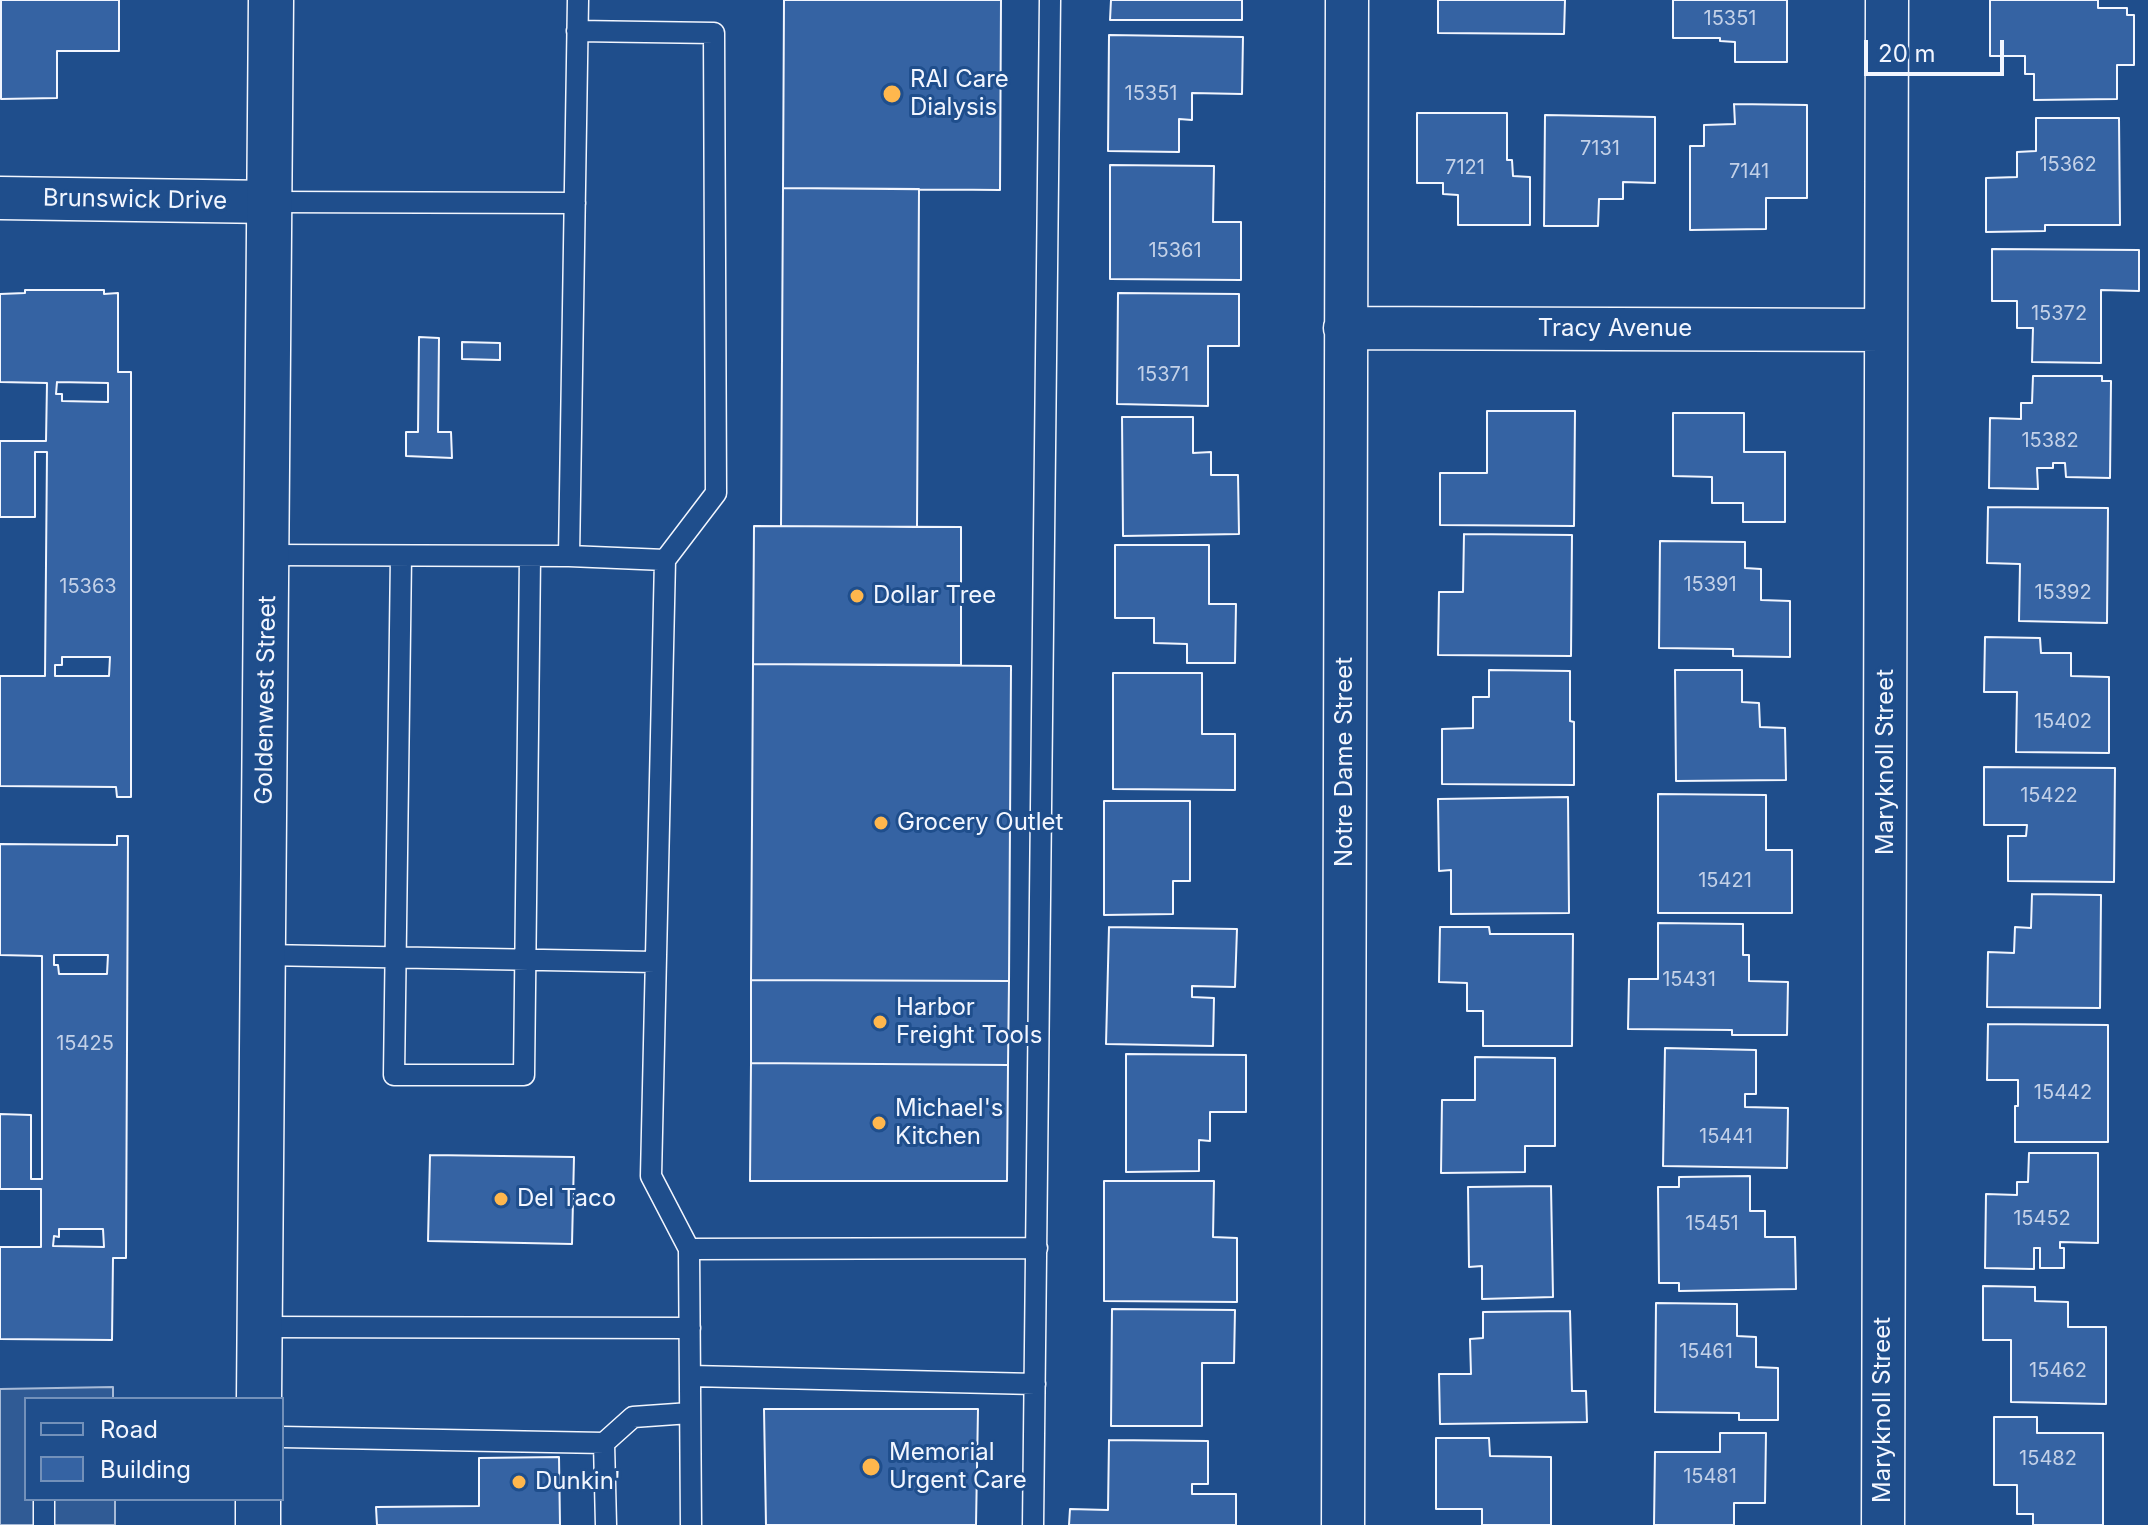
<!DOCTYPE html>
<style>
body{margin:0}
#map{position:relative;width:2148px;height:1525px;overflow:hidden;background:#1f4e8c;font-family:Inter,sans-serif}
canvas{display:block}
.legend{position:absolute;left:24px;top:1397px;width:260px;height:104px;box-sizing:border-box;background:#1f4e8c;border:2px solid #7391ba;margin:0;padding:10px 14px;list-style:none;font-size:24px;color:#f2f6ff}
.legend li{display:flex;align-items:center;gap:16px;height:40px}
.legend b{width:40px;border:2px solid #7391ba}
.scale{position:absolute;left:1864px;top:40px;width:140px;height:36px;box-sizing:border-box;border:4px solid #f2f6ff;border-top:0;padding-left:10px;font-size:24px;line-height:28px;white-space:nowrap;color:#f2f6ff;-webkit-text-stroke:6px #1f4e8c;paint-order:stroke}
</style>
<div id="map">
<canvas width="2148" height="1525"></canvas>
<ul class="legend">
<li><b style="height:10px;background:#1f4e8c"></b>Road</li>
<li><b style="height:22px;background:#3563a3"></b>Building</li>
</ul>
<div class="scale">20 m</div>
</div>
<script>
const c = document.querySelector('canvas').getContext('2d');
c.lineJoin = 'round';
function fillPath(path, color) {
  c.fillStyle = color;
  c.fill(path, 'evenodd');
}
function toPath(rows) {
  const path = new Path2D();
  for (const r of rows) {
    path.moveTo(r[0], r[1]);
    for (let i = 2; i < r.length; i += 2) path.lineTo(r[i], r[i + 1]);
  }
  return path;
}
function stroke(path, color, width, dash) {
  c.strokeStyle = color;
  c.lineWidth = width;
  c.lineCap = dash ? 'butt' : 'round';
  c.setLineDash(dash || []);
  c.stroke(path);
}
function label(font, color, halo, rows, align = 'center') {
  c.font = font + ' Inter,sans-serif';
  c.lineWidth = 6;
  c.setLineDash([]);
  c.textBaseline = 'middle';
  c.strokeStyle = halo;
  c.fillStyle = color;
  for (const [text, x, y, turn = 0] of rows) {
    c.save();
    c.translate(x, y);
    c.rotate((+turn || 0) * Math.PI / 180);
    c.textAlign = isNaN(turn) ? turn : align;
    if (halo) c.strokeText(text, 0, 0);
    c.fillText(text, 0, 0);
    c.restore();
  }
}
const built = toPath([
 [113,1387,113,1399,26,1399,26,1499,115,1499,115,1525,0,1525,0,1389,113,1387]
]);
fillPath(built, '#305b95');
stroke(built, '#a8bbd7', 2);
const building = toPath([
 [1,0,119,0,119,51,57,51,57,98,1,99,1,0],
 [784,0,1001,0,1000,190,783,188,784,0],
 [1111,0,1242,0,1242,20,1110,20,1111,0],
 [1438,0,1565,0,1564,34,1438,33,1438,0],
 [1673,0,1787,0,1787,62,1735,62,1735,42,1720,41,1720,38,1673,38,1673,0],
 [1990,0,2098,0,2098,8,2127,8,2127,15,2134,15,2134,65,2117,65,2117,99,2034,100,2034,74,2025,74,2025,56,1990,56,1990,0],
 [1109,35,1243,37,1242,94,1192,93,1192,120,1179,119,1179,152,1108,151,1109,35],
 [1734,104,1807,105,1807,198,1766,198,1766,229,1690,230,1690,146,1704,146,1704,125,1735,124,1734,104],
 [1417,113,1507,113,1507,160,1512,160,1513,176,1530,177,1530,225,1458,225,1458,195,1443,194,1443,183,1417,183,1417,113],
 [1545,115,1655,117,1655,183,1623,182,1623,199,1599,199,1598,226,1544,226,1545,115],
 [2036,118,2119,118,2120,225,2045,225,2045,231,1986,232,1986,178,2017,177,2017,152,2036,151,2036,118],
 [1110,165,1214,166,1213,222,1241,222,1241,280,1110,279,1110,165],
 [783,188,919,189,917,527,781,526,783,188],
 [1992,249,2139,250,2139,291,2101,290,2101,363,2032,362,2033,328,2017,328,2017,301,1992,301,1992,249],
 [25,290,104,290,104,294,118,293,118,372,131,372,131,797,117,797,116,787,0,786,0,676,45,676,47,452,35,452,35,517,0,517,0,441,46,441,47,383,0,382,0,294,25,293,25,290],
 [57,382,108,383,108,402,62,401,62,394,56,394,57,382],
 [62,657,110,657,109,676,55,676,55,665,62,665,62,657],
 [1118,293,1239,294,1239,346,1208,346,1208,406,1117,404,1118,293],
 [419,337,439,338,438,432,451,432,452,458,406,456,406,432,418,432,419,337],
 [462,342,500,343,500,360,462,359,462,342],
 [2033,376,2102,376,2102,381,2111,381,2110,478,2066,477,2065,463,2053,463,2053,468,2037,468,2038,489,1989,488,1990,418,2021,419,2021,403,2032,403,2033,376],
 [1487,411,1575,411,1574,526,1440,525,1440,473,1487,473,1487,411],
 [1673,413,1744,413,1744,452,1785,452,1785,522,1743,522,1743,503,1712,503,1712,477,1673,476,1673,413],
 [1122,417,1193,417,1193,453,1211,452,1211,475,1238,475,1239,534,1123,536,1122,417],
 [1988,507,2108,508,2107,623,2019,621,2020,564,1987,563,1988,507],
 [754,526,961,527,961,665,753,664,754,526],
 [1464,534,1572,535,1571,656,1438,655,1439,592,1463,592,1464,534],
 [1660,541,1745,542,1745,568,1761,569,1761,600,1790,601,1790,657,1733,656,1733,649,1659,648,1660,541],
 [1115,545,1209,545,1209,604,1236,604,1235,663,1187,663,1187,644,1154,643,1154,618,1115,618,1115,545],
 [1985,637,2040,638,2041,653,2071,653,2071,676,2109,677,2109,753,2016,752,2017,692,1984,692,1985,637],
 [753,664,1011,666,1009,981,751,980,753,664],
 [1489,670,1570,671,1570,721,1574,722,1574,785,1442,784,1442,729,1473,728,1473,697,1489,697,1489,670],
 [1675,670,1742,670,1742,702,1759,703,1760,727,1785,728,1786,780,1676,781,1675,670],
 [1113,673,1202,673,1202,734,1235,734,1235,790,1113,789,1113,673],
 [1984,767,2115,768,2114,882,2008,881,2008,836,2026,836,2027,825,1984,825,1984,767],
 [1658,794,1766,795,1766,850,1792,850,1792,913,1658,913,1658,794],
 [1568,797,1569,913,1451,914,1451,870,1439,871,1438,799,1568,797],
 [1104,801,1190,801,1190,881,1173,881,1173,914,1104,915,1104,801],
 [117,836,128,836,126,1258,113,1258,112,1340,0,1339,0,1247,41,1247,41,1189,0,1189,0,1114,31,1115,31,1179,42,1179,42,956,0,955,0,844,117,845,117,836],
 [54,955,108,955,107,974,59,974,58,965,54,965,54,955],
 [59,1229,103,1229,104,1247,53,1246,54,1236,59,1237,59,1229],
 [2032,894,2101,895,2100,1008,1987,1007,1988,952,2014,953,2015,927,2031,928,2032,894],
 [1658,923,1743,924,1743,955,1749,955,1749,981,1788,982,1787,1035,1732,1035,1732,1030,1628,1029,1629,979,1658,979,1658,923],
 [1109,927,1237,929,1235,987,1192,986,1192,997,1214,998,1213,1046,1106,1044,1109,927],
 [1440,927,1489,927,1490,934,1573,934,1572,1046,1483,1046,1483,1011,1467,1011,1467,983,1439,982,1440,927],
 [751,980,1009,981,1008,1065,751,1063,751,980],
 [1988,1024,2108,1025,2108,1142,2015,1142,2015,1106,2018,1106,2018,1080,1987,1080,1988,1024],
 [1665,1048,1756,1050,1756,1094,1745,1094,1745,1107,1788,1108,1787,1168,1663,1166,1665,1048],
 [1126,1054,1246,1055,1246,1112,1210,1112,1210,1141,1199,1140,1199,1171,1126,1172,1126,1054],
 [1475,1057,1555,1058,1555,1146,1525,1146,1525,1172,1441,1173,1442,1100,1475,1100,1475,1057],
 [751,1063,1008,1065,1007,1181,750,1181,751,1063],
 [2029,1153,2098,1153,2098,1243,2060,1242,2060,1248,2064,1248,2064,1268,2040,1268,2040,1248,2034,1248,2034,1269,1985,1268,1986,1194,2017,1195,2017,1182,2028,1182,2029,1153],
 [430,1155,574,1157,572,1244,428,1241,430,1155],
 [1750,1176,1750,1211,1765,1211,1765,1237,1795,1237,1796,1289,1679,1291,1679,1283,1659,1283,1658,1187,1679,1187,1679,1177,1750,1176],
 [1104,1181,1214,1181,1213,1237,1237,1238,1237,1302,1104,1301,1104,1181],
 [1551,1186,1553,1297,1482,1299,1482,1266,1469,1267,1468,1187,1551,1186],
 [1983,1286,2035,1287,2035,1301,2068,1302,2068,1327,2106,1327,2106,1404,2011,1402,2011,1340,1983,1340,1983,1286],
 [1656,1303,1737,1304,1737,1336,1756,1337,1756,1367,1778,1368,1778,1420,1739,1420,1739,1413,1655,1412,1656,1303],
 [1112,1309,1235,1310,1234,1363,1202,1363,1202,1426,1111,1426,1112,1309],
 [1570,1311,1572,1391,1586,1391,1587,1422,1440,1424,1439,1374,1471,1374,1470,1339,1483,1338,1483,1312,1570,1311],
 [764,1409,978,1409,976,1525,766,1525,764,1409],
 [1994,1417,2037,1417,2037,1433,2103,1433,2103,1525,2033,1525,2033,1514,2017,1514,2017,1485,1994,1485,1994,1417],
 [1720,1433,1766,1433,1765,1503,1734,1503,1734,1525,1654,1525,1655,1452,1720,1452,1720,1433],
 [1436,1438,1489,1438,1490,1456,1551,1457,1551,1525,1482,1525,1482,1509,1436,1509,1436,1438],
 [1109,1440,1208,1441,1208,1484,1192,1484,1192,1494,1236,1494,1236,1525,1069,1525,1070,1509,1108,1510,1109,1440],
 [559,1457,560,1525,377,1525,376,1507,479,1506,479,1458,559,1457]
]);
fillPath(building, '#3563a3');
stroke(building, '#f2f6ff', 2);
const lane = toPath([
 [577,31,714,33,716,493,665,560,651,1176,689,1249,691,1525],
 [270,202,575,203],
 [267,555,569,556,665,560],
 [401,556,394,1075,524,1075,530,557],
 [569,556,578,0],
 [263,955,655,962],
 [689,1249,1037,1248],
 [260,1327,690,1328],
 [691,1376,1035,1384],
 [282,1437,604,1443,606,1525],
 [604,1443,633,1417,690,1413],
 [44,1499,44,1525],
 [1033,1525,1050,0]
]);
const street = toPath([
 [0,198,270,202],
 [1345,328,1885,330],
 [1343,1525,1347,0],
 [1883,1525,1887,0]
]);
const secondary = toPath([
 [259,1399,271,0],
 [258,1525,258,1499]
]);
stroke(lane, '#f2f6ff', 23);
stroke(street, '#f2f6ff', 45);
stroke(secondary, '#f2f6ff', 47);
stroke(lane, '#1f4e8c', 20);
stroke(street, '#1f4e8c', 42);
stroke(secondary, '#1f4e8c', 44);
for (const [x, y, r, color] of [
 [892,94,10,"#ffb74d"],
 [857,596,8,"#ffb74d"],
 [881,823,8,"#ffb74d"],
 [880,1022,8,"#ffb74d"],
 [879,1123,8,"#ffb74d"],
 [501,1199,8,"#ffb74d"],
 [871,1467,10,"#ffb74d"],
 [519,1482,8,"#ffb74d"]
]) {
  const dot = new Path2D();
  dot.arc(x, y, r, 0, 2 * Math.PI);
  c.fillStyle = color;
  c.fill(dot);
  stroke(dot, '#1f4e8c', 3);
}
label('20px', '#c3d1e8', null, [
 ["15351",1730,19],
 ["15351",1151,94],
 ["7131",1600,149],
 ["15362",2068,165],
 ["7121",1465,168],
 ["7141",1749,172],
 ["15361",1175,251],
 ["15372",2059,314],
 ["15371",1163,375],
 ["15382",2050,441],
 ["15391",1710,585],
 ["15363",88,587],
 ["15392",2063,593],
 ["15402",2063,722],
 ["15422",2049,796],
 ["15421",1725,881],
 ["15431",1689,980],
 ["15425",85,1044],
 ["15442",2063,1093],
 ["15441",1726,1137],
 ["15452",2042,1219],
 ["15451",1712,1224],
 ["15461",1706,1352],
 ["15462",2058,1371],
 ["15482",2048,1459],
 ["15481",1710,1477]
]);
label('24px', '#f2f6ff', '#1f4e8c', [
 ["RAI Care",910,80],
 ["Dialysis",910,108],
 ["Dollar Tree",873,596],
 ["Grocery Outlet",897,823],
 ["Harbor",896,1008],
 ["Freight Tools",896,1036],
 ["Michael's",895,1109],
 ["Kitchen",895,1137],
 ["Del Taco",517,1199],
 ["Memorial",889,1453],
 ["Urgent Care",889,1481],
 ["Dunkin'",535,1482]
], 'left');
label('24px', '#f2f6ff', '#1f4e8c', [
 ["Brunswick Drive",135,200,1],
 ["Tracy Avenue",1615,329],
 ["Goldenwest Street",266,700,-89],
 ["Notre Dame Street",1345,762,-90],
 ["Maryknoll Street",1886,762,-90],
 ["Maryknoll Street",1883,1410,-90]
]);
</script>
